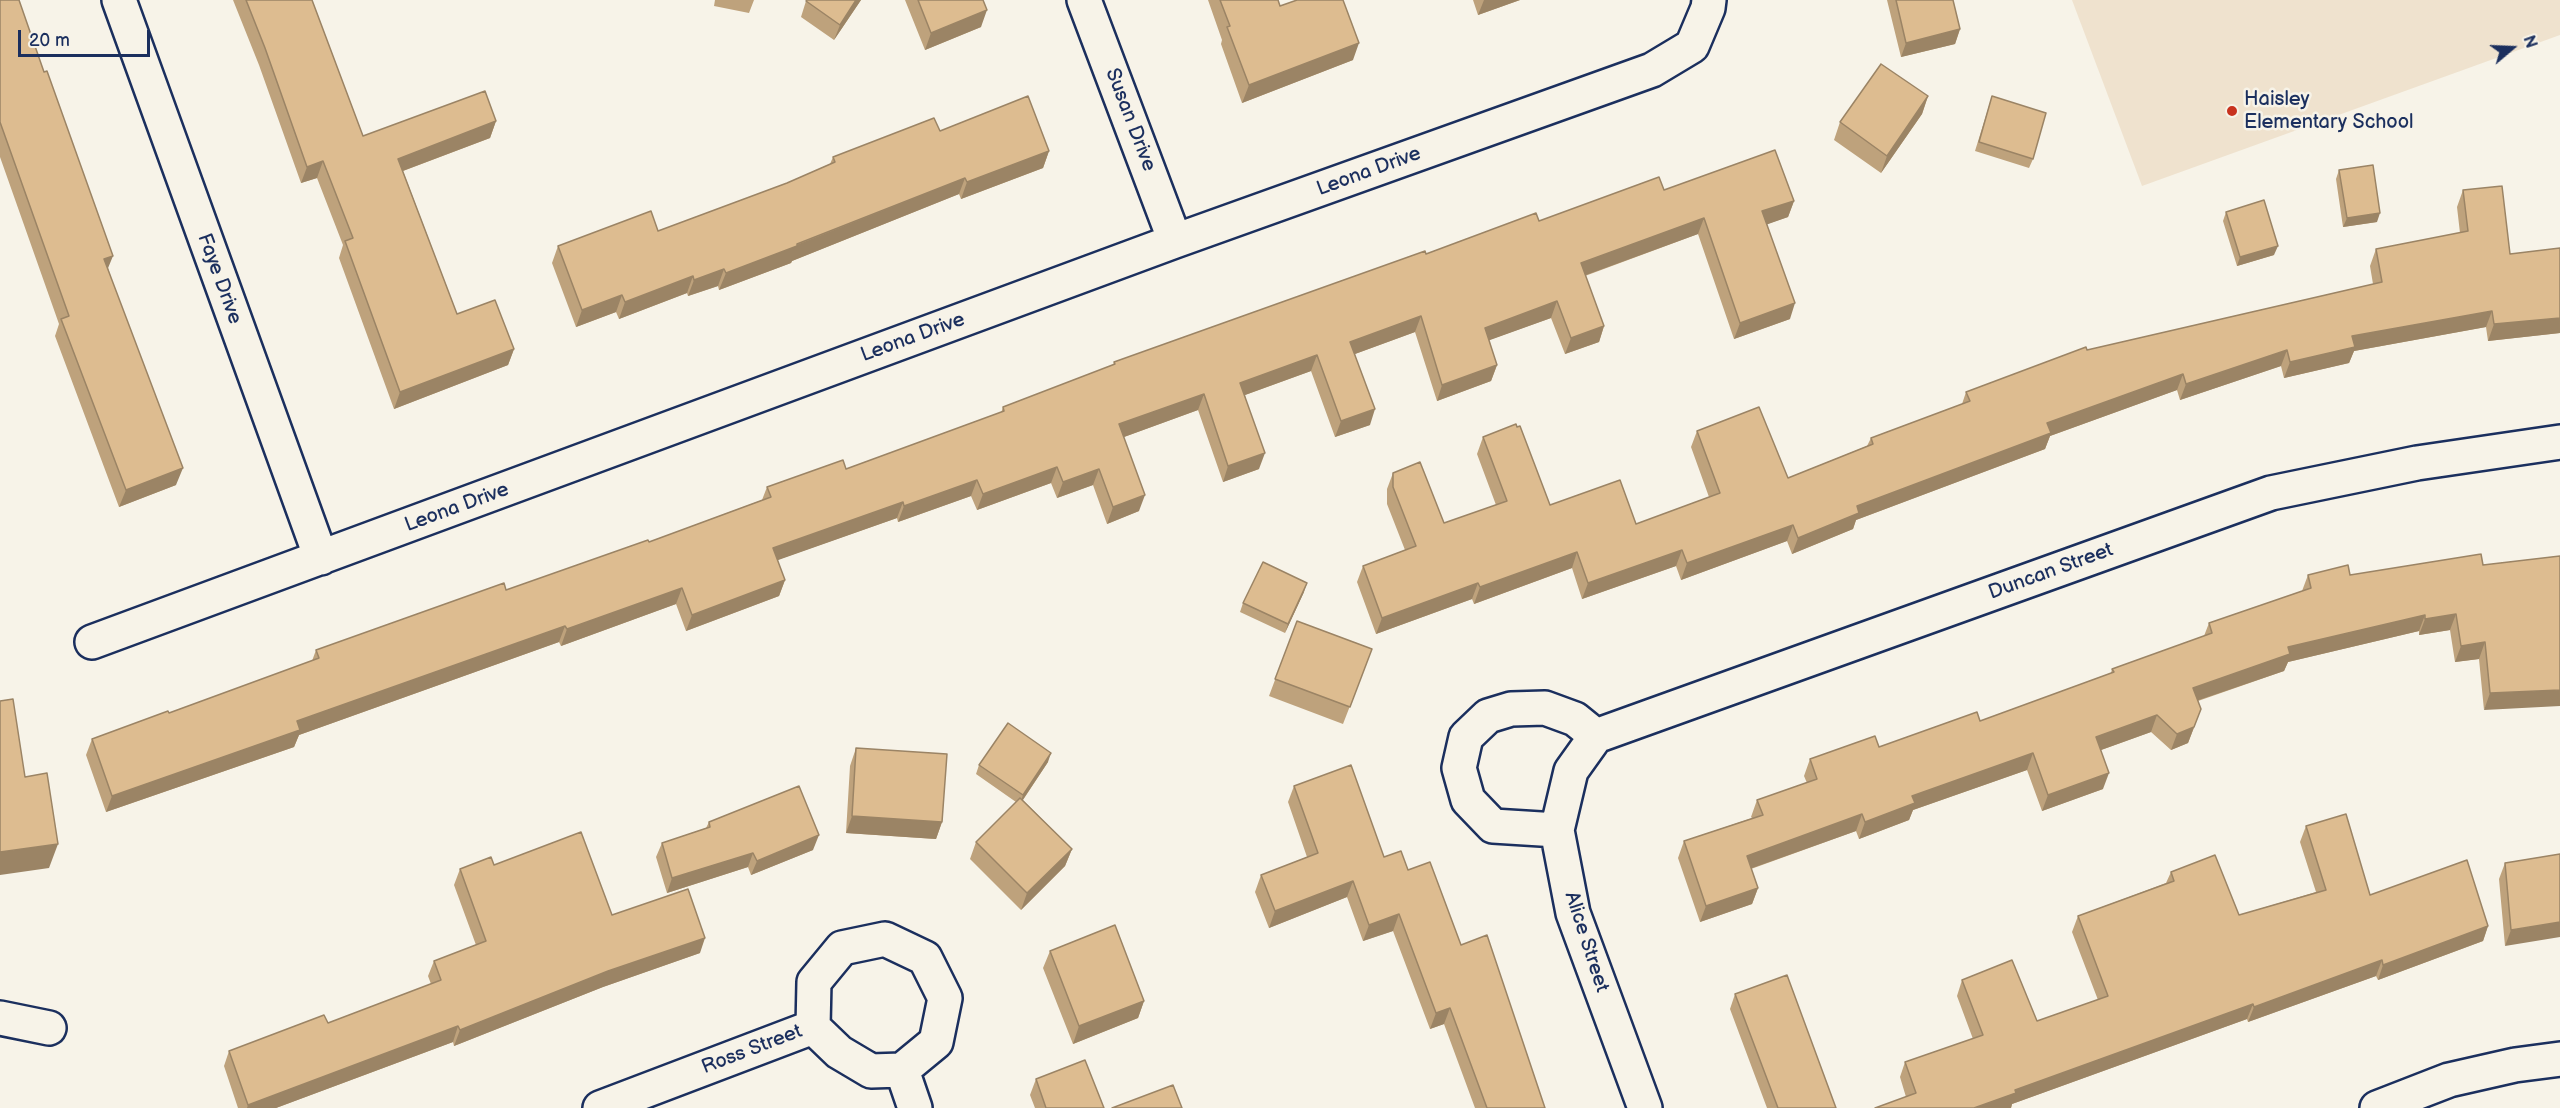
<!DOCTYPE html>
<style>
body{margin:0}
#map{position:relative;width:2560px;height:1108px;overflow:hidden;background:#f7f3e8;font-family:"Balsamiq Sans",sans-serif}
canvas{display:block}
.north{position:absolute;left:2482px;top:18px;width:60px;height:60px;-webkit-text-stroke:4px #f7f3e8;paint-order:stroke;rotate:71deg;font-size:16px;font-weight:700;line-height:24px;text-align:center;color:#1b2f5e}
.north::after{content:'';display:block;margin:auto;width:21px;height:27px;background:#1b2f5e;clip-path:polygon(50% 0,100% 100%,50% 72%,0 100%)}
.scale{position:absolute;left:18px;top:30px;width:132px;height:27px;box-sizing:border-box;border:3px solid #1b2f5e;border-top:0;padding-left:8px;font-size:18px;line-height:21px;white-space:nowrap;color:#1b2f5e;-webkit-text-stroke:4px #f7f3e8;paint-order:stroke}
</style>
<div id="map">
<canvas width="2560" height="1108"></canvas>
<div class="north">N</div>
<div class="scale">20 m</div>
</div>
<script>
const c = document.querySelector('canvas').getContext('2d');
c.lineJoin = 'round';
function fillPath(path, color) {
  c.fillStyle = color;
  c.fill(path, 'evenodd');
}
function toPath(rows) {
  const path = new Path2D();
  for (const r of rows) {
    path.moveTo(r[0], r[1]);
    for (let i = 2; i < r.length; i += 2) path.lineTo(r[i], r[i + 1]);
  }
  return path;
}
function stroke(path, color, width, dash) {
  c.strokeStyle = color;
  c.lineWidth = width;
  c.lineCap = dash ? 'butt' : 'round';
  c.setLineDash(dash || []);
  c.stroke(path);
}
function label(font, color, halo, rows, align = 'center') {
  c.font = font + ' "Balsamiq Sans",sans-serif';
  c.lineWidth = 5;
  c.setLineDash([]);
  c.textBaseline = 'middle';
  c.strokeStyle = halo;
  c.fillStyle = color;
  for (const [text, x, y, turn = 0] of rows) {
    c.save();
    c.translate(x, y);
    c.rotate((+turn || 0) * Math.PI / 180);
    c.textAlign = isNaN(turn) ? turn : align;
    if (halo) c.strokeText(text, 0, 0);
    c.fillText(text, 0, 0);
    c.restore();
  }
}
fillPath(toPath([
 [2072,0,2560,0,2560,35,2142,186]
]), '#efe2ce');
const street = toPath([
 [119,0,321,558],
 [1084,0,1175,241],
 [92,642,1175,241,1652,70,1692,46,1708,8,1709,0],
 [1557,830,1493,826,1468,800,1459,768,1466,737,1488,716,1511,709,1545,708,1575,719,1596,736],
 [0,1018,49,1028],
 [813,1027,814,982,842,948,885,939,925,958,945,998,936,1042,902,1070],
 [813,1027,839,1052,871,1071,902,1070,915,1108],
 [600,1108,813,1027],
 [1645,1108,1573,913,1557,830,1571,771,1596,736,2271,493,2417,463,2560,442],
 [2377,1108,2449,1080,2515,1065,2560,1059]
]);
stroke(street, '#1b2f5e', 38);
stroke(street, '#f7f3e8', 33);
fillPath(toPath([
 [0,0,108,268,176,485,119,507,55,336,59,324,0,157],
 [233,0,312,0,363,136,496,121,490,138,403,171,457,314,514,349,508,365,394,409,339,258,343,245,317,178,301,183,259,65],
 [715,0,754,0,749,13,714,6],
 [861,0,834,40,801,17,806,1],
 [905,0,983,0,981,27,925,50],
 [1208,0,1278,0,1280,6,1353,60,1242,103,1221,44,1222,40],
 [1473,0,1520,0,1478,15],
 [1887,0,1953,0,1960,29,1955,44,1901,57],
 [1928,96,1922,114,1881,173,1834,140,1840,122],
 [1992,96,2033,159,2029,168,1975,151],
 [940,131,1049,151,1043,168,961,199,959,194,792,261,791,263,719,290,718,286,688,296,687,293,619,319,616,312,576,327,552,263,558,246,658,231,787,183,830,164,833,157],
 [2339,170,2377,222,2343,227,2336,179],
 [1664,190,1794,201,1788,217,1767,224,1790,319,1734,339,1698,234,1585,276,1604,326,1599,342,1565,354,1551,318,1489,340,1497,365,1491,381,1437,401,1415,332,1355,354,1370,425,1335,437,1311,371,1245,395,1259,469,1223,482,1198,410,1124,437,1139,511,1107,524,1093,485,1057,498,1051,483,977,510,971,496,898,522,897,518,777,560,785,580,779,596,686,631,676,604,561,646,559,642,299,735,294,747,106,812,86,755,92,739,169,713,312,661,316,650,506,590,649,542,762,500,767,487,846,469,1001,413,1003,407,1113,365,1114,362,1426,254,1539,221],
 [2463,190,2510,254,2560,248,2560,333,2488,341,2486,327,2354,351,2349,363,2284,378,2281,366,2180,400,2177,390,2050,436,2045,449,1856,520,1853,529,1792,554,1787,541,1681,580,1676,566,1582,599,1572,568,1474,604,1472,599,1376,634,1357,582,1363,566,1405,550,1387,504,1387,489,1393,473,1444,523,1496,505,1477,454,1483,437,1550,505,1636,524,1709,497,1691,447,1697,431,1788,478,1867,446,1871,438,1962,404,1966,392,2087,350,2373,284,2370,266,2376,249,2460,233,2457,207],
 [2226,212,2274,255,2237,266,2223,221],
 [2560,556,2484,710,2479,659,2455,662,2450,630,2419,635,2419,631,2288,662,2284,671,2198,701,2195,725,2188,743,2171,750,2151,732,2101,750,2103,789,2042,811,2027,770,1913,810,1909,820,1859,839,1856,831,1751,869,1758,888,1752,904,1700,922,1678,858,1684,841,1752,818,1751,817,1757,800,1807,783,1804,776,1810,759,1879,747,1980,721,2111,673,2112,669,2204,636,2209,623,2302,591,2308,575,2350,575,2483,565],
 [1304,592,1285,633,1240,612,1243,603],
 [1297,621,1372,649,1343,724,1269,696],
 [856,748,942,822,936,839,846,833,850,766],
 [1048,762,1023,800,1072,849,1065,866,1021,910,970,859,976,842,1016,802,976,774,979,765],
 [1294,786,1384,857,1408,870,1461,945,1545,1108,1475,1108,1444,1024,1430,1029,1393,931,1363,941,1347,897,1269,928,1255,892,1261,875,1307,857,1288,802],
 [709,822,813,850,751,875,748,867,667,893,656,857,662,843,706,828],
 [2306,826,2370,895,2488,926,2483,941,2378,980,2376,976,2248,1022,2247,1019,2012,1104,2011,1108,1875,1108,1906,1097,1900,1077,1905,1062,1973,1039,1957,996,1962,980,2037,1021,2098,1000,2072,932,2078,916,2166,883,2171,872,2239,915,2316,892,2300,842],
 [2560,854,2505,946,2499,879,2505,863],
 [494,865,612,915,700,953,603,987,454,1046,453,1042,276,1108,238,1108,224,1066,229,1051,328,1023,431,984,428,976,434,961,476,945,454,885,460,869],
 [1050,951,1144,1001,1138,1018,1073,1044,1043,968],
 [1735,994,1836,1108,1767,1108,1730,1009],
 [1036,1079,1104,1108,1035,1108,1030,1095]
]), '#bea27c');
fillPath(toPath([
 [856,0,861,0,834,40,840,25],
 [1484,0,1520,0,1478,15],
 [987,10,981,27,925,50,931,33],
 [1960,29,1955,44,1901,57,1906,43],
 [1359,43,1353,60,1242,103,1249,85],
 [1928,96,1922,114,1881,173,1887,156],
 [496,121,490,138,392,175,398,159],
 [1049,151,1043,168,961,199,967,182],
 [323,161,317,178,301,183,307,167],
 [965,178,959,194,792,261,791,263,719,290,726,273],
 [1794,201,1788,217,1757,228,1762,211],
 [2380,213,2377,222,2343,227,2347,218],
 [1704,218,1698,234,1575,279,1581,263],
 [2278,246,2274,255,2237,266,2240,257],
 [113,256,106,273,104,259],
 [724,269,718,286,688,296,694,280],
 [693,276,687,293,619,319,625,302],
 [622,295,616,312,576,327,582,310],
 [1557,301,1551,318,1479,344,1485,328],
 [1795,303,1790,319,1734,339,1740,323],
 [2492,311,2486,327,2354,351,2349,363,2284,378,2290,362,2352,336],
 [1421,316,1415,332,1344,358,1350,342],
 [2560,318,2560,333,2488,341,2494,324],
 [1604,326,1599,342,1565,354,1571,338],
 [514,349,508,365,394,409,400,392],
 [2287,350,2281,366,2180,400,2186,384],
 [1317,355,1311,371,1234,399,1240,383],
 [1497,365,1491,381,1437,401,1442,385],
 [2183,374,2177,390,2050,436,2045,449,1856,520,1853,529,1792,554,1798,538,1857,506,2047,423],
 [1204,394,1198,410,1113,441,1119,424],
 [1375,409,1370,425,1335,437,1341,421],
 [1265,453,1259,469,1223,482,1228,466],
 [1057,467,1051,483,977,510,983,494],
 [183,468,176,485,119,507,126,490],
 [1099,469,1093,485,1057,498,1063,482],
 [977,480,971,496,898,522,904,506],
 [1145,495,1139,511,1107,524,1113,507],
 [903,502,897,518,767,564,773,548],
 [1793,525,1787,541,1681,580,1687,563],
 [1682,550,1676,566,1582,599,1588,583],
 [1577,552,1572,568,1474,604,1480,587],
 [785,580,779,596,686,631,692,615],
 [1307,583,1304,592,1285,633,1288,624],
 [1478,583,1472,599,1376,634,1382,618],
 [682,588,676,604,561,646,567,629],
 [2456,614,2450,630,2419,635,2425,619],
 [2425,615,2419,631,2288,662,2284,671,2187,704,2193,688,2288,647],
 [565,626,559,642,299,735,294,747,106,812,112,796,297,721],
 [2485,642,2479,659,2455,662,2461,646],
 [2560,690,2560,706,2484,710,2490,693],
 [2201,709,2188,743,2171,750,2177,734],
 [2157,715,2151,732,2090,754,2096,737],
 [1051,753,1048,762,1020,804,1023,795],
 [2033,753,2027,770,1913,810,1909,820,1859,839,1865,822,1912,796],
 [2109,773,2103,789,2042,811,2048,795],
 [1862,814,1856,831,1741,872,1747,856],
 [852,816,942,822,936,839,846,833],
 [819,835,813,850,751,875,757,861],
 [58,844,49,868,0,875,0,852],
 [1072,849,1065,866,1021,910,1027,893],
 [753,853,748,867,667,893,672,878],
 [1353,881,1347,897,1269,928,1275,911],
 [1758,888,1752,904,1700,922,1706,906],
 [1399,914,1393,931,1363,941,1369,925],
 [2560,922,2560,937,2505,946,2511,930],
 [2488,926,2483,941,2378,980,2383,965],
 [705,938,700,953,603,987,454,1046,460,1030,608,971],
 [2382,960,2376,976,2248,1022,2254,1007],
 [1144,1001,1138,1018,1073,1044,1079,1026],
 [2253,1004,2247,1019,2012,1104,2011,1108,1974,1108,2015,1090],
 [1450,1008,1444,1024,1430,1029,1436,1013],
 [458,1026,453,1042,276,1108,247,1108,248,1105]
]), '#9b8465');
const building = toPath([
 [0,0,19,0,44,72,47,71,113,256,104,259,183,468,126,490,61,319,69,316,0,122,0,0],
 [246,0,312,0,363,136,485,91,496,121,398,159,457,314,495,300,514,349,400,392,345,241,353,238,323,161,307,167,265,48,246,0],
 [807,0,856,0,840,25,806,1,807,0],
 [918,0,983,0,987,10,931,33,918,0],
 [1220,0,1278,0,1280,6,1297,0,1343,0,1359,43,1249,85,1227,27,1230,26,1220,0],
 [1896,0,1953,0,1960,29,1906,43,1896,0],
 [1881,64,1928,96,1887,156,1840,122,1881,64],
 [1028,96,1049,151,967,182,965,178,797,244,797,246,726,273,724,269,694,280,693,276,625,302,622,295,582,310,558,246,651,211,658,231,787,183,835,162,833,157,934,118,940,131,1028,96],
 [1992,96,2046,113,2033,159,1979,142,1992,96],
 [1775,150,1794,201,1762,211,1795,303,1740,323,1704,218,1581,263,1604,326,1571,338,1557,301,1485,328,1497,365,1442,385,1421,316,1350,342,1375,409,1341,421,1317,355,1240,383,1265,453,1228,466,1204,394,1119,424,1145,495,1113,507,1099,469,1063,482,1057,467,983,494,977,480,904,506,903,502,773,548,785,580,692,615,682,588,567,629,565,626,297,721,300,730,112,796,92,739,168,711,169,713,319,658,316,650,504,583,506,590,648,540,649,542,771,497,767,487,843,460,846,469,1004,411,1003,407,1115,364,1114,362,1425,251,1426,254,1536,213,1539,221,1659,177,1664,190,1775,150],
 [2373,165,2380,213,2347,218,2339,170,2373,165],
 [2502,186,2510,254,2560,248,2560,318,2494,324,2492,311,2352,336,2355,347,2290,362,2287,350,2186,384,2183,374,2047,423,2051,433,1857,506,1859,513,1798,538,1793,525,1687,563,1682,550,1588,583,1577,552,1480,587,1478,583,1382,618,1363,566,1416,546,1393,487,1393,473,1420,462,1444,523,1507,501,1483,437,1516,424,1517,427,1520,426,1550,505,1620,480,1636,524,1720,493,1697,431,1759,407,1788,478,1873,444,1871,438,1970,401,1966,392,2086,347,2087,350,2382,282,2376,249,2468,231,2463,190,2502,186],
 [2264,200,2278,246,2240,257,2226,212,2264,200],
 [2481,554,2483,565,2560,556,2560,690,2490,693,2485,642,2461,646,2456,614,2425,619,2425,615,2288,647,2290,654,2193,688,2201,709,2194,727,2177,734,2157,715,2096,737,2109,773,2048,795,2033,753,1912,796,1915,803,1865,822,1862,814,1747,856,1758,888,1706,906,1684,841,1763,815,1757,800,1817,779,1810,759,1875,736,1879,747,1977,712,1980,721,2114,672,2112,669,2212,633,2209,623,2311,588,2308,575,2348,565,2350,575,2481,554],
 [1263,562,1307,583,1288,624,1243,603,1263,562],
 [1297,621,1372,649,1350,707,1275,679,1297,621],
 [13,699,25,777,47,773,58,844,0,852,0,701,13,699],
 [1008,723,1051,753,1023,795,979,765,1008,723],
 [856,748,947,754,942,822,852,816,856,748],
 [1351,765,1384,857,1401,851,1408,870,1430,862,1461,945,1487,935,1545,1108,1487,1108,1450,1008,1436,1013,1399,914,1369,925,1353,881,1275,911,1261,875,1318,853,1294,786,1351,765],
 [799,786,819,835,757,861,753,853,672,878,662,843,710,827,709,822,799,786],
 [1020,798,1072,849,1027,893,976,842,1020,798],
 [2346,814,2370,895,2467,860,2488,926,2383,965,2382,960,2254,1007,2253,1004,2015,1090,2016,1093,1974,1108,1875,1108,1916,1093,1905,1062,1983,1035,1962,980,2012,960,2037,1021,2108,996,2078,916,2174,881,2171,872,2215,855,2239,915,2326,890,2306,826,2346,814],
 [581,832,612,915,688,889,705,938,608,971,460,1030,458,1026,248,1105,229,1051,324,1015,328,1023,441,980,434,961,486,941,460,869,491,857,494,865,581,832],
 [2560,854,2560,922,2511,930,2505,863,2560,854],
 [1115,925,1144,1001,1079,1026,1050,951,1115,925],
 [1787,975,1836,1108,1778,1108,1735,994,1787,975],
 [1085,1060,1104,1108,1046,1108,1036,1079,1085,1060],
 [1173,1085,1182,1108,1112,1108,1173,1085]
]);
fillPath(building, '#ddbc90');
stroke(building, '#9b8465', 1.5);
for (const [x, y, r, color] of [
 [2232,111,6,"#c8321e"]
]) {
  const dot = new Path2D();
  dot.arc(x, y, r, 0, 2 * Math.PI);
  c.fillStyle = color;
  c.fill(dot);
  stroke(dot, '#f7f3e8', 2);
}
label('20px', '#1b2f5e', '#f7f3e8', [
 ["Haisley",2244,100],
 ["Elementary School",2244,123]
], 'left');
label('20px', '#1b2f5e', '#f7f3e8', [
 ["Susan Drive",1130,120,69],
 ["Leona Drive",1369,172,-20],
 ["Faye Drive",219,279,70],
 ["Leona Drive",913,338,-20],
 ["Leona Drive",457,508,-20],
 ["Duncan Street",2051,572,-20],
 ["Alice Street",1586,942,72],
 ["Ross Street",752,1050,-21]
]);
</script>
